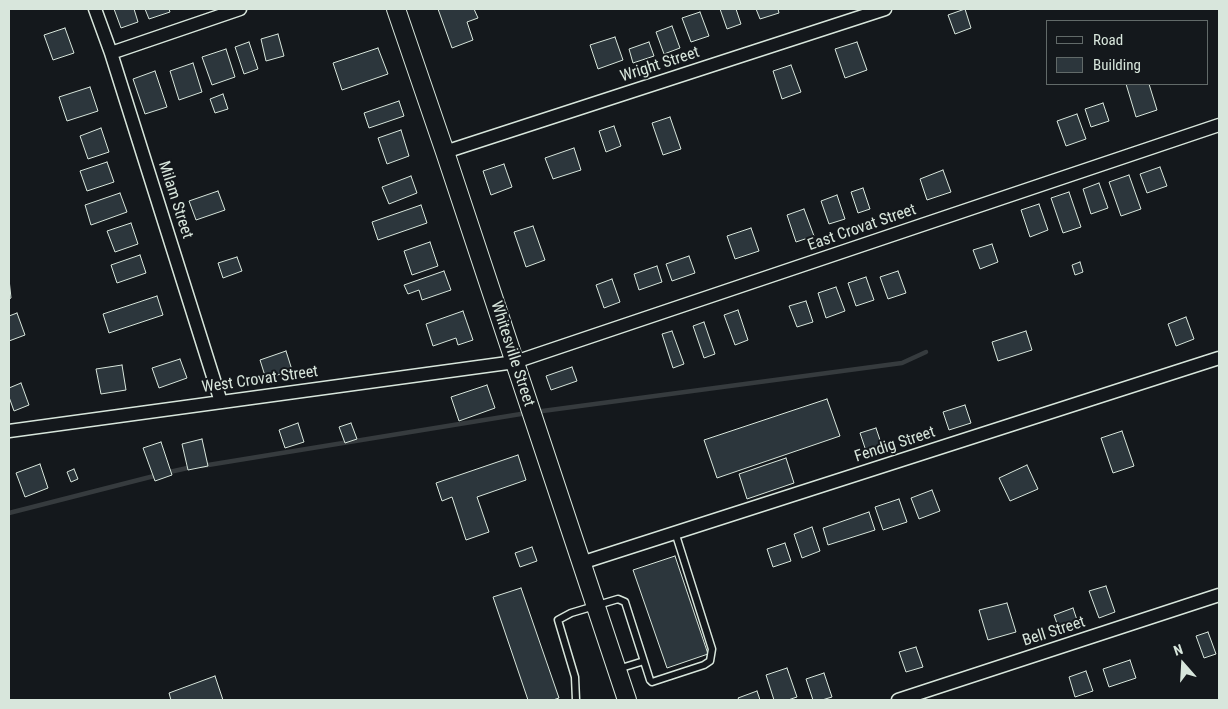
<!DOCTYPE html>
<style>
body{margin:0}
#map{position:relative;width:1228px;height:709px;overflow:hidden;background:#14181c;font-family:"Roboto Condensed",sans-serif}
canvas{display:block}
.frame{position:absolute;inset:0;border:10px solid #d8e6dc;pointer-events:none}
.legend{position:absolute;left:1046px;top:20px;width:162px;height:65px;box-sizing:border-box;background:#14181c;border:1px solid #626a69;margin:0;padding:6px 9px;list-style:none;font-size:15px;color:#d8e6dc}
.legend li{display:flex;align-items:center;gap:10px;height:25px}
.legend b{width:25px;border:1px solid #626a69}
.north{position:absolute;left:1158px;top:639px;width:50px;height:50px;-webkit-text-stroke:4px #14181c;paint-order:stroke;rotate:341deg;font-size:14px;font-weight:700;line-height:20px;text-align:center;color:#d8e6dc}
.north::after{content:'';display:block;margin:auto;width:18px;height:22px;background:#d8e6dc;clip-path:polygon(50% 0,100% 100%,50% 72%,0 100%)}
</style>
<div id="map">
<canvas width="1228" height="709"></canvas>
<div class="frame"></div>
<ul class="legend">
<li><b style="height:6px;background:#14181c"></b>Road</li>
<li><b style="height:14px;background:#2c363c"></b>Building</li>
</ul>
<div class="north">N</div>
</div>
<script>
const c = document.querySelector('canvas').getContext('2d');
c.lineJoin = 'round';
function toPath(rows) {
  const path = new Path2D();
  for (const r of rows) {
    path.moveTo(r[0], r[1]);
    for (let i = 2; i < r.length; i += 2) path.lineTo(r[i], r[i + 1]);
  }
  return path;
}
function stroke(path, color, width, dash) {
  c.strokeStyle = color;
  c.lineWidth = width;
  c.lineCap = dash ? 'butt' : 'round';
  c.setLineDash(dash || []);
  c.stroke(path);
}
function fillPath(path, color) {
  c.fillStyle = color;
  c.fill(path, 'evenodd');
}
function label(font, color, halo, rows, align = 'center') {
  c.font = font + ' "Roboto Condensed",sans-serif';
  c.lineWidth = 4;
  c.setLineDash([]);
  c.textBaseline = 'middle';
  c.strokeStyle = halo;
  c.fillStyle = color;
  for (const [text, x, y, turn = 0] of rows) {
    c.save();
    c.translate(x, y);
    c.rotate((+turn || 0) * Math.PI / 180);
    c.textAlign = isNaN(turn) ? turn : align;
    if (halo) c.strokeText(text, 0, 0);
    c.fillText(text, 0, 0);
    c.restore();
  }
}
stroke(toPath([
 [535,412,902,363,926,352],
 [202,466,527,413],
 [165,473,192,467],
 [9,513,158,475]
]), '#363b3e', 4.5);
const building = toPath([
 [114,9,134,9,138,22,121,28,114,9],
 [145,9,169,9,170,12,149,19,145,9],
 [438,9,474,9,478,18,467,22,473,40,452,48,438,9],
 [720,9,736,9,741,24,727,29,720,9],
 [756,9,778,9,779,13,760,19,756,9],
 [965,9,971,28,955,34,948,15,965,9],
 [700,12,709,36,691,42,682,18,700,12],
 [672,26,680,48,664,54,656,32,672,26],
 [65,28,74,53,53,60,44,35,65,28],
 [278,34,284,56,266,61,261,39,278,34],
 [615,37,623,60,598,69,590,45,615,37],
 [249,42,258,69,244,74,235,47,249,42],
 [649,42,654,56,633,63,629,49,649,42],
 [857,42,867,70,845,78,835,49,857,42],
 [378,48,388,74,342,90,333,63,378,48],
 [226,49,235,77,212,85,202,57,226,49],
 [193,63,202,92,179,100,170,71,193,63],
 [791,65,801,92,782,99,773,71,791,65],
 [155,71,167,107,145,114,133,79,155,71],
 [1126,84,1149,84,1157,110,1136,117,1126,84],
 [90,87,98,111,67,121,59,97,90,87],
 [223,94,228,109,215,113,210,99,223,94],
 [399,101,404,116,369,128,364,113,399,101],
 [1103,103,1109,121,1091,127,1085,109,1103,103],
 [1077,114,1086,139,1066,146,1057,121,1077,114],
 [670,117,681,149,663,155,652,123,670,117],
 [614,126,621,146,606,152,599,131,614,126],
 [101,128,109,152,88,159,80,136,101,128],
 [401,130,409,156,387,164,378,138,401,130],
 [574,148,581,170,553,179,545,158,574,148],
 [107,162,114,182,87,191,80,171,107,162],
 [504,164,512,187,491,195,483,171,504,164],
 [1160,167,1167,186,1147,193,1140,174,1160,167],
 [943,170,951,192,927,200,920,179,943,170],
 [1129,175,1141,209,1121,216,1109,182,1129,175],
 [411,176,417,193,389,204,382,187,411,176],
 [1099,183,1108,208,1091,214,1083,189,1099,183],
 [863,188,870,209,858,213,851,192,863,188],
 [218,191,225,210,196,220,189,201,218,191],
 [1069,192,1081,227,1063,233,1051,198,1069,192],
 [120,193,127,212,91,225,85,205,120,193],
 [837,195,845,219,829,224,821,201,837,195],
 [1039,204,1048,230,1030,237,1021,210,1039,204],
 [421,205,427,223,378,240,372,222,421,205],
 [804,209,814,236,796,242,787,215,804,209],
 [131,223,138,244,115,252,107,231,131,223],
 [533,226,545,260,526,267,514,232,533,226],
 [751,228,759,251,735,259,727,236,751,228],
 [430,242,438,266,412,275,404,251,430,242],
 [992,244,998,262,980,269,973,250,992,244],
 [140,255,146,273,117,283,111,265,140,255],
 [689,256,695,273,672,281,666,264,689,256],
 [237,257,242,271,223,278,218,263,237,257],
 [1080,262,1083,272,1075,275,1072,265,1080,262],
 [657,266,662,282,639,290,634,274,657,266],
 [444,271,451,290,422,300,419,290,408,294,404,285,444,271],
 [898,271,906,293,888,299,880,277,898,271],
 [866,277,874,300,856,306,848,283,866,277],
 [9,279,11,298,9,299,9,279],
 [612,279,620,302,604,308,596,285,612,279],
 [836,287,845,311,826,318,818,293,836,287],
 [157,296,163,315,109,333,103,314,157,296],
 [806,301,813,322,797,327,789,306,806,301],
 [738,310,748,340,735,345,724,315,738,310],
 [463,311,473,340,458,345,456,338,433,346,426,324,463,311],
 [17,313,25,335,9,341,9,316,17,313],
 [1186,317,1194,339,1176,346,1168,324,1186,317],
 [704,322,715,354,704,358,693,326,704,322],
 [672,331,684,364,673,368,662,334,672,331],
 [1026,331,1032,350,998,361,992,342,1026,331],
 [286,351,292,370,266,379,260,360,286,351],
 [180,359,187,378,159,388,152,368,180,359],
 [122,365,126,390,101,394,96,369,122,365],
 [572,367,577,381,551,390,546,376,572,367],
 [21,383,29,405,14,411,9,397,9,388,21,383],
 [487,385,495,408,459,421,451,397,487,385],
 [827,399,840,436,717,478,704,440,827,399],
 [965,405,971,423,949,430,943,412,965,405],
 [298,423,304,442,285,448,279,430,298,423],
 [351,423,357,439,345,443,339,427,351,423],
 [876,428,882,446,866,451,860,433,876,428],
 [1122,431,1134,466,1113,473,1101,438,1122,431],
 [202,439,208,466,188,470,182,444,202,439],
 [161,442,172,475,155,481,143,448,161,442],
 [518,455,526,480,477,497,489,532,466,540,452,497,442,501,436,483,518,455],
 [786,458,794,483,747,499,739,474,786,458],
 [40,464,48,488,25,497,16,473,40,464],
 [1027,465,1038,489,1010,501,999,478,1027,465],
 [74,469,78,479,71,482,67,472,74,469],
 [932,490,940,511,919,519,911,498,932,490],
 [899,499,907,522,883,530,875,507,899,499],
 [869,512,875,530,828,545,823,528,869,512],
 [812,527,820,551,802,558,794,534,812,527],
 [785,543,791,561,773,567,767,549,785,543],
 [532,547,537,561,520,567,515,553,532,547],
 [675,556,708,654,667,668,633,570,675,556],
 [1106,586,1115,612,1099,618,1089,591,1106,586],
 [521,588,559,698,553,700,528,700,493,597,521,588],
 [1007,603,1016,632,988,640,979,610,1007,603],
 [1073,608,1079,626,1060,632,1054,615,1073,608],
 [1208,632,1216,654,1204,658,1196,636,1208,632],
 [916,647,923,667,906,672,899,652,916,647],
 [1130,660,1136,678,1109,687,1103,669,1130,660],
 [787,668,797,697,788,700,774,700,766,675,787,668],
 [1086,671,1093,691,1075,697,1069,677,1086,671],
 [824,673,832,697,822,700,813,700,806,679,824,673],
 [215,676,223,700,171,700,169,693,215,676],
 [757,691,760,700,739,700,738,698,757,691]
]);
fillPath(building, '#2c363c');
stroke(building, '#d8e6dc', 1);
const lane = toPath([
 [618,669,644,661],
 [576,700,575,677,558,620,571,613,618,599,625,602,650,680,652,682,704,665,710,661,712,649,675,532]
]);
const street = toPath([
 [95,9,111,53,221,402],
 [111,53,240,9],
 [445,152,885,9],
 [9,431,515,362,1219,125],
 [581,563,1219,358],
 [898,700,1219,595]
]);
const secondary = toPath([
 [396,9,445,152,627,700]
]);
stroke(lane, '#d8e6dc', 9);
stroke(street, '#d8e6dc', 15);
stroke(secondary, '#d8e6dc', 20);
stroke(lane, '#14181c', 6);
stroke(street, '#14181c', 12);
stroke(secondary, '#14181c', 18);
label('16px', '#d8e6dc', '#14181c', [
 ["Wright Street",660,65,-18],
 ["Milam Street",175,200,72],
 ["East Crovat Street",862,228,-19],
 ["Whitesville Street",512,354,72],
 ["West Crovat Street",260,380,-8],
 ["Fendig Street",895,445,-18],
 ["Bell Street",1054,632,-18]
]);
</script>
